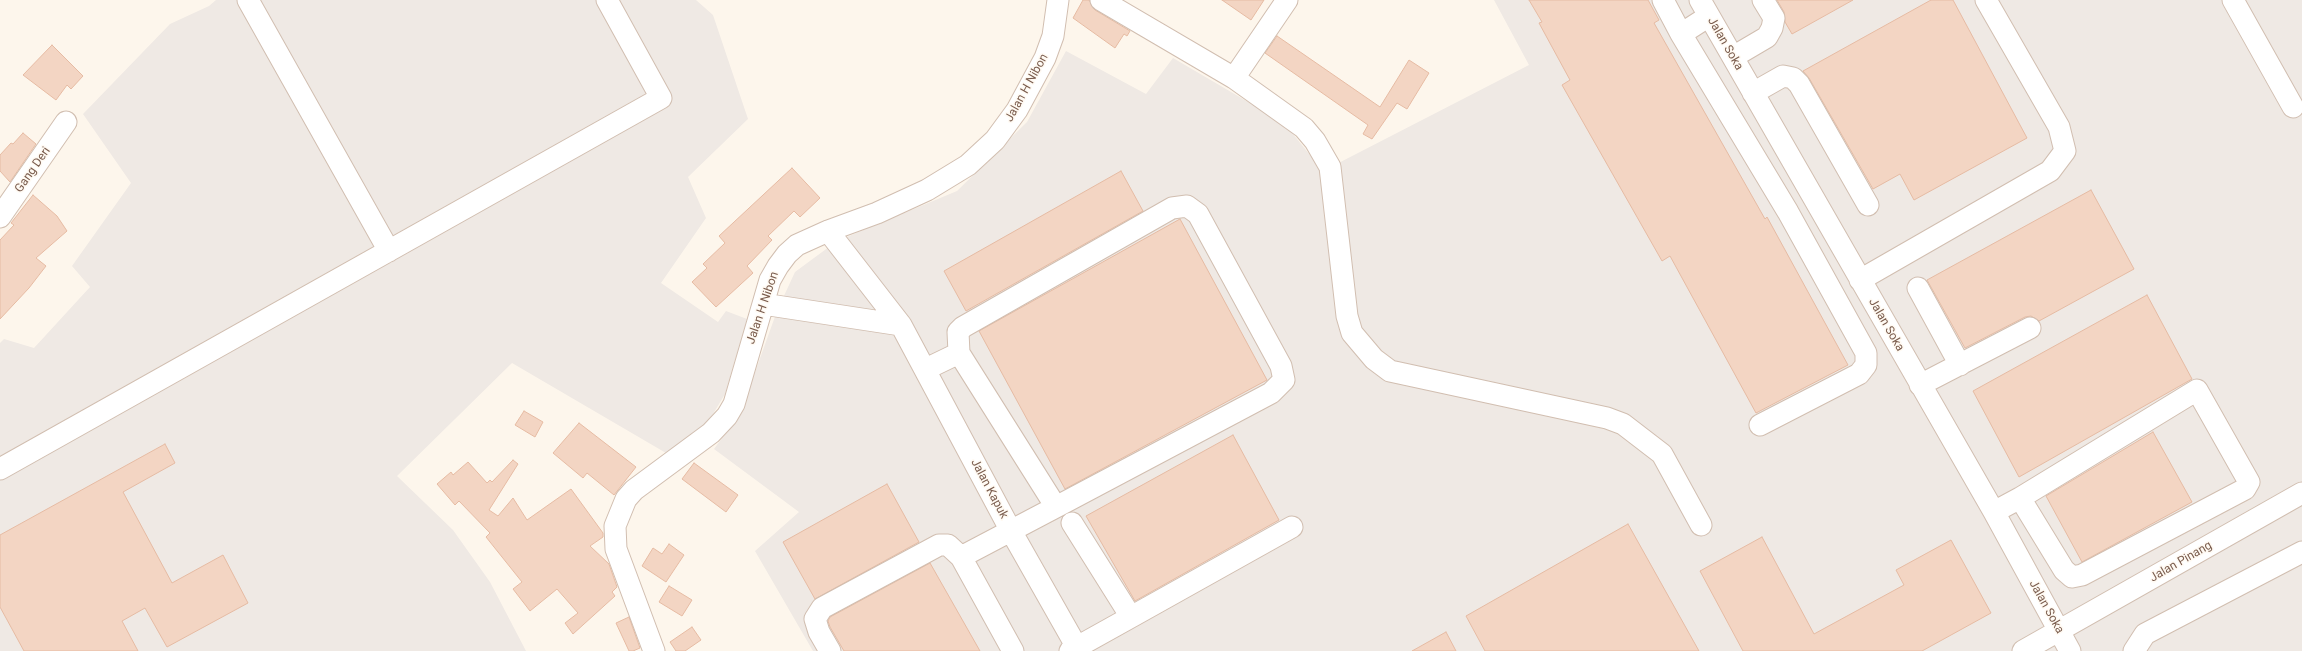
<!DOCTYPE html>
<style>
body{margin:0}
canvas{display:block;background:#fdf6ec}
</style>
<canvas width="2302" height="651"></canvas>
<script>
const c = document.querySelector('canvas').getContext('2d');
c.lineJoin = 'round';
function fillPath(path, color) {
  c.fillStyle = color;
  c.fill(path, 'evenodd');
}
function toPath(rows) {
  const path = new Path2D();
  for (const r of rows) {
    path.moveTo(r[0], r[1]);
    for (let i = 2; i < r.length; i += 2) path.lineTo(r[i], r[i + 1]);
  }
  return path;
}
function stroke(path, color, width, dash) {
  c.strokeStyle = color;
  c.lineWidth = width;
  c.lineCap = dash ? 'butt' : 'round';
  c.setLineDash(dash || []);
  c.stroke(path);
}
function label(font, color, halo, rows, align = 'center') {
  c.font = font + ' Roboto,sans-serif';
  c.lineWidth = 3;
  c.setLineDash([]);
  c.textBaseline = 'middle';
  c.strokeStyle = halo;
  c.fillStyle = color;
  for (const [text, x, y, turn = 0] of rows) {
    c.save();
    c.translate(x, y);
    c.rotate((+turn || 0) * Math.PI / 180);
    c.textAlign = isNaN(turn) ? turn : align;
    if (halo) c.strokeText(text, 0, 0);
    c.fillText(text, 0, 0);
    c.restore();
  }
}
fillPath(toPath([
 [216,0,696,0,713,15,748,119,688,177,706,218,661,283,718,322,726,311,747,319,725,394,707,424,666,453,512,363,397,476,453,530,490,582,526,651,0,651,0,343,4,339,34,348,90,287,72,266,131,183,83,114,170,24,209,6],
 [1494,0,2302,0,2302,651,813,651,755,551,799,512,714,449,740,414,777,311,795,272,837,241,957,191,1027,122,1066,51,1146,94,1173,58,1284,123,1323,171,1529,65]
]), '#efe9e4');
const building = toPath([
 [1083,0,1089,0,1095,10,1130,31,1127,36,1124,34,1115,48,1073,18,1083,0],
 [1222,0,1264,0,1251,20,1222,0],
 [1529,0,1648,0,1659,20,1654,23,1765,219,1767,217,1848,365,1756,413,1670,256,1662,261,1562,85,1570,80,1539,23,1542,22,1529,0],
 [1777,0,1853,0,1792,34,1785,22,1784,12,1777,0],
 [1931,0,1953,0,2027,138,1914,200,1900,174,1873,189,1809,78,1803,71,1931,0],
 [1277,36,1380,107,1409,60,1429,73,1407,109,1397,103,1372,139,1363,134,1368,125,1265,53,1277,36],
 [52,45,83,76,71,89,67,85,56,100,23,75,52,45],
 [23,133,36,144,10,182,0,171,0,155,11,143,13,144,23,133],
 [792,168,820,198,800,217,794,211,768,236,772,240,747,266,753,273,716,307,692,282,707,268,703,264,725,243,719,236,792,168],
 [1121,171,1143,211,966,311,944,271,1121,171],
 [2091,190,2134,269,2039,321,2031,316,2025,317,1965,348,1927,280,2091,190],
 [33,195,57,216,67,231,36,258,46,266,29,288,0,319,0,240,14,225,11,223,33,195],
 [1180,219,1267,380,1065,489,979,331,1180,219],
 [2147,295,2192,379,2019,477,1973,391,2147,295],
 [524,411,543,422,535,437,515,425,524,411],
 [579,423,636,467,614,495,587,473,583,478,553,453,579,423],
 [2153,432,2192,502,2082,562,2046,496,2153,432],
 [1233,435,1279,520,1135,601,1086,516,1233,435],
 [165,444,175,463,123,492,172,583,223,555,248,603,167,647,145,608,122,621,138,651,24,651,0,607,0,535,165,444],
 [513,460,518,464,489,510,498,516,513,498,527,520,571,489,603,533,603,537,590,546,609,564,617,587,612,592,615,596,573,634,565,623,578,613,557,589,530,611,513,589,522,582,486,537,490,533,459,501,455,505,437,484,451,472,453,475,468,462,487,483,490,480,492,482,513,460],
 [694,463,738,495,726,512,682,479,694,463],
 [887,484,919,542,815,599,783,542,887,484],
 [1628,524,1699,651,1485,651,1466,616,1628,524],
 [1762,537,1814,634,1904,585,1896,570,1951,540,1991,613,1922,651,1743,651,1700,571,1762,537],
 [669,544,684,555,666,582,642,566,653,548,662,554,669,544],
 [930,563,980,651,844,651,830,627,828,621,830,617,930,563],
 [669,586,692,600,682,616,659,602,669,586],
 [629,617,640,648,633,651,629,651,616,623,629,617],
 [692,627,701,640,685,651,676,651,670,642,692,627],
 [1446,632,1456,651,1412,651,1446,632]
]);
fillPath(building, '#f3d5c3');
stroke(building, '#e6bba3', 1);
const minor = toPath([
 [248,0,389,251],
 [1101,0,1234,78,1304,128,1315,141,1330,167,1347,316,1352,333,1374,359,1390,371,1607,418,1623,424,1662,454,1701,525],
 [1663,0,1681,34,1709,16],
 [1700,0,1994,512,2070,651],
 [2233,0,2293,107],
 [1681,34,1788,212,1866,353,1866,365,1859,374,1760,425],
 [1733,57,1767,37,1772,28,1774,18,1763,0],
 [1234,78,1287,0],
 [1753,93,1783,76,1793,78,1799,84,1868,205],
 [0,217,66,122],
 [828,231,901,325],
 [1860,280,2050,171,2065,151,2059,127,1986,0],
 [1918,288,1960,365],
 [763,304,901,325,1011,531,1079,651],
 [926,369,959,353,1056,507,1271,393,1284,380,1281,366,1198,214,1187,206,1172,208,963,327,958,332,959,353],
 [1920,385,2030,328],
 [0,469,661,98,607,0],
 [1994,512,2020,498,2064,570,2072,577,2082,575,2245,489,2249,482,2197,390,2020,498],
 [1131,617,1292,527],
 [654,651,616,549,615,526,626,499,634,490,711,433,727,416,734,404,770,280,778,266,787,254,797,245,828,231,877,213,927,190,968,165,995,140,1017,110,1045,58,1053,36,1058,0],
 [830,651,819,632,815,619,822,608,939,545,948,545,961,557],
 [1013,651,961,557,1056,507],
 [1070,651,1131,617,1072,523],
 [2023,651,2302,493],
 [2134,651,2145,634,2302,552]
]);
stroke(minor, '#d1beb0', 23);
stroke(minor, '#fff', 21);
label('12px', '#7a5c4d', '#fffaf3', [
 ["Jalan Soka",1725,44,60],
 ["Jalan H Nibon",1027,88,-61],
 ["Gang Deri",33,170,-55],
 ["Jalan H Nibon",763,308,-71],
 ["Jalan Soka",1886,325,60],
 ["Jalan Kapuk",989,489,62],
 ["Jalan Pinang",2181,562,-30],
 ["Jalan Soka",2046,607,61]
]);
</script>
